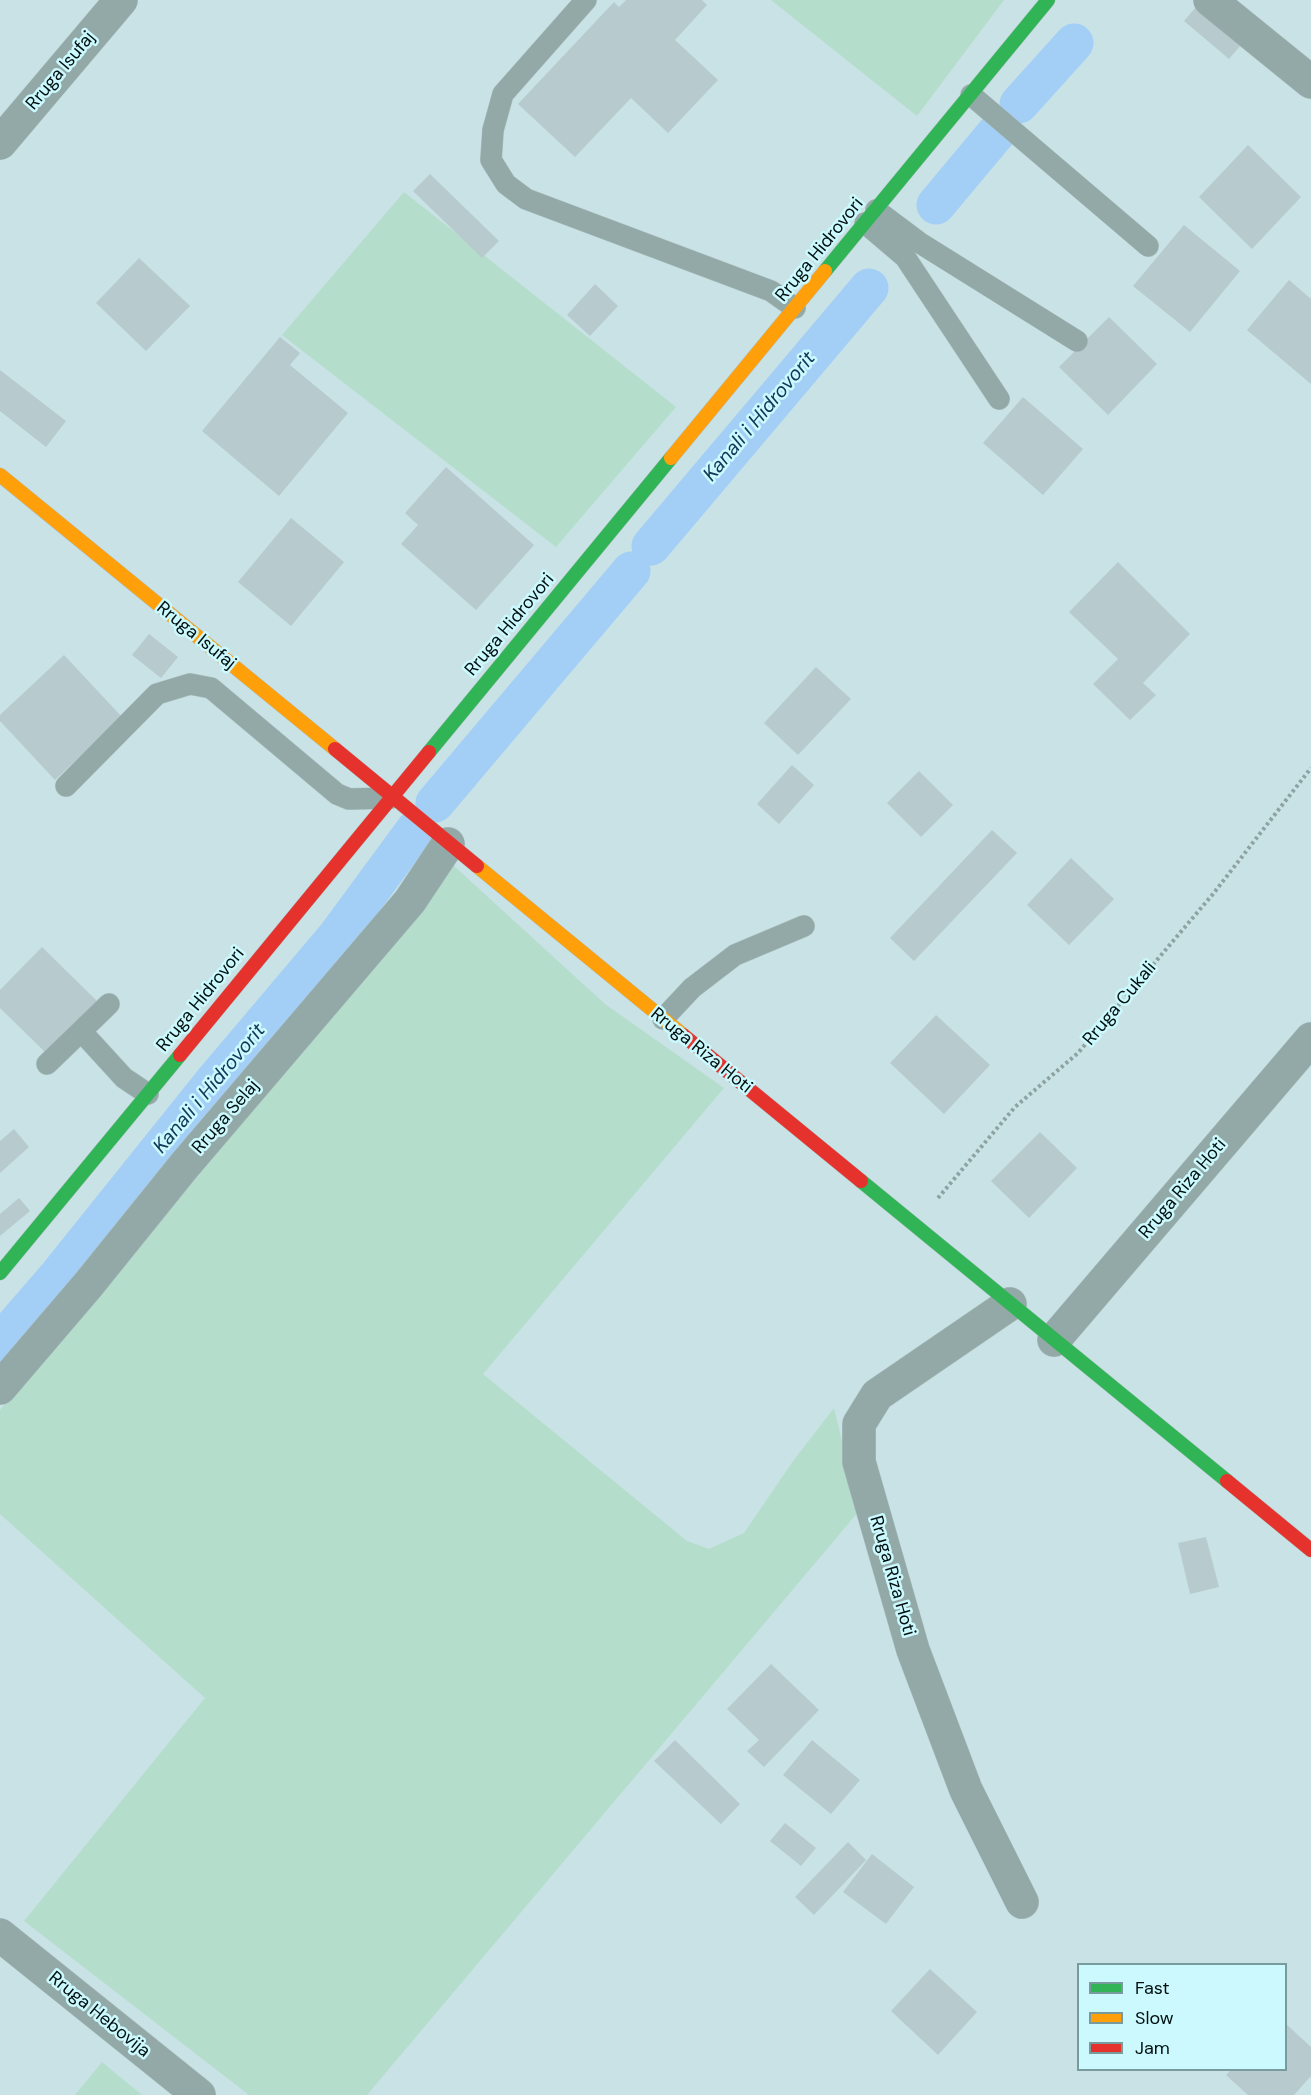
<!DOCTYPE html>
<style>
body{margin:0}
#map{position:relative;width:1311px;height:2095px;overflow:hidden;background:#c9e2e5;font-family:"DM Sans",sans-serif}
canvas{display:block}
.legend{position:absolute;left:1077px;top:1963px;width:210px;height:108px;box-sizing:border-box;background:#cbf9fd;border:2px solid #7a9b9e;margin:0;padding:8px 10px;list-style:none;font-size:18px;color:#010f10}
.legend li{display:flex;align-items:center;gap:12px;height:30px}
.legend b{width:30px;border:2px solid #7a9b9e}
</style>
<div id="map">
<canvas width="1311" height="2095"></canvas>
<ul class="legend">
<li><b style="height:8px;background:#30b455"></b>Fast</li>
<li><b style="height:8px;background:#ff9f0a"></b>Slow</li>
<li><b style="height:8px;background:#e5322d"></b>Jam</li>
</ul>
</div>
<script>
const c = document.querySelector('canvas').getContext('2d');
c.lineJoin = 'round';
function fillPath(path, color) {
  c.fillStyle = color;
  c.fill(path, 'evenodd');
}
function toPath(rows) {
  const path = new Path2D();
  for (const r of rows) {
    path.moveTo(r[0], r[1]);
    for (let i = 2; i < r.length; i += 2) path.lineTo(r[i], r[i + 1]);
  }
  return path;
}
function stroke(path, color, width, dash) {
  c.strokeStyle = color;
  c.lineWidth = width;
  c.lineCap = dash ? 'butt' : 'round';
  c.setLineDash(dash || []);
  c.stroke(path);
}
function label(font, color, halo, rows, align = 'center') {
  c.font = font + ' "DM Sans",sans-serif';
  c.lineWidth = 5;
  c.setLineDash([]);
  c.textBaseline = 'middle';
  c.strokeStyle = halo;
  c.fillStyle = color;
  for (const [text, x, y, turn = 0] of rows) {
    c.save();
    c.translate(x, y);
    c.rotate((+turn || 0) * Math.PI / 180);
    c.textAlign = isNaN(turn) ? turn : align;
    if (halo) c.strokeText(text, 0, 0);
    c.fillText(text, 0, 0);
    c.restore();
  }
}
fillPath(toPath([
 [771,0,1004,0,917,116],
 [404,192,676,407,556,547,282,335],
 [453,865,605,1004,724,1088,483,1374,687,1541,709,1549,744,1533,793,1461,834,1408,859,1511,367,2095,249,2095,24,1921,205,1698,0,1514,0,1410,124,1266,148,1224],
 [102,2062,142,2095,75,2095]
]), '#b4decb');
stroke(toPath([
 [1019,104,1074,43],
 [936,205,997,132],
 [651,546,869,288],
 [435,803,631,571],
 [0,1343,58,1276,216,1079,337,936,415,830]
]), '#a3cff6', 39);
fillPath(toPath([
 [626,0,702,0,707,5,675,40,718,80,668,133,631,98,575,157,518,104,614,2,619,7],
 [1202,0,1247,38,1229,59,1184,21],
 [1248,145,1301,197,1252,249,1199,197],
 [430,174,499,241,482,258,413,191],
 [1184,225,1240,271,1190,332,1133,286],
 [139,258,190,306,146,351,96,303],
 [1289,280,1311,299,1311,384,1247,330],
 [595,284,618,306,590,336,567,315],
 [1109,317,1157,364,1108,415,1059,367],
 [280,337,300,353,290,365,348,413,279,496,202,431],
 [0,370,66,421,46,447,0,411],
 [1023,397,1083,449,1043,495,983,443],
 [446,467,534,545,476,610,401,544,418,525,405,513],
 [291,518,344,562,291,626,238,582],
 [1118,562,1190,634,1143,683,1156,695,1130,720,1093,684,1118,659,1069,612],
 [149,634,178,657,161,678,132,655],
 [64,655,122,717,55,780,0,721,0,715],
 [816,667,851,699,798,755,764,723],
 [792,765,814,785,779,824,757,804],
 [919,771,953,805,921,837,887,803],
 [992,830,1017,853,914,961,890,938],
 [1071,858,1114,899,1069,945,1027,905],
 [42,947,98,1002,46,1053,0,1008,0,990],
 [936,1015,990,1065,944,1114,890,1063],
 [14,1129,29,1147,0,1173,0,1141],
 [1040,1132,1077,1168,1029,1218,991,1181],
 [19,1198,30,1211,0,1236,0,1214],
 [1206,1537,1219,1587,1190,1594,1178,1543],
 [771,1664,819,1710,764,1767,747,1751,759,1740,727,1709],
 [675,1740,740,1804,721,1824,654,1761],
 [812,1740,860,1780,831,1814,783,1775],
 [785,1823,816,1848,801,1866,770,1841],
 [848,1842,866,1860,814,1915,795,1897],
 [872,1854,914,1887,886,1924,843,1892],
 [930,1969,977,2012,938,2055,891,2011],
 [1286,2024,1311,2047,1311,2076,1294,2095,1248,2095,1226,2075,1231,2070,1286,2070]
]), '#b7cace');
const lane = toPath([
 [586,0,503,94,493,130,491,160,506,184,526,199,771,291,795,308],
 [971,95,1148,246],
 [876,210,920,243,1077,341],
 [865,223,905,257,999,399],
 [66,786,157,694,190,684,211,688,337,794,349,799,391,798],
 [663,1019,692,988,735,955,804,926],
 [81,1031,124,1078,148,1094],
 [47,1064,109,1004]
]);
const street = toPath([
 [1210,0,1311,82],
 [0,143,121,0],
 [1010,1304,877,1395,859,1424,859,1462,913,1650,966,1790,1022,1902],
 [1054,1340,1311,1039],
 [0,1388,88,1285,184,1166,410,901,448,844],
 [0,1935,199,2095]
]);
const fast = toPath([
 [825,271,1048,0],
 [429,752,671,458],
 [861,1181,1227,1481],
 [0,1273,180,1055]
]);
const slow = toPath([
 [671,458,825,271],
 [0,475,335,749],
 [477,866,683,1035]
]);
const jam = toPath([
 [335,749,477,866],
 [683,1035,861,1181],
 [180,1055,429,752],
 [1227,1481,1311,1550]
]);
stroke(lane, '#acbfc0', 22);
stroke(street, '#acbfc0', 34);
stroke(fast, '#acbfc0', 15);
stroke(slow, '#acbfc0', 15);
stroke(jam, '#acbfc0', 15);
stroke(toPath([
 [938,1198,1015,1107,1078,1053,1213,894,1311,768]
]), '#8ea2a2', 4, [3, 3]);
stroke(lane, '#92a9a8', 21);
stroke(street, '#92a9a8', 33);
stroke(fast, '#30b455', 14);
stroke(slow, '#ff9f0a', 14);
stroke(jam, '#e5322d', 14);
label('18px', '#010f10', '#cbf9fd', [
 ["Rruga Isufaj",61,71,-50],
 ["Rruga Hidrovori",820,250,-51],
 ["Rruga Hidrovori",510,625,-50],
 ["Rruga Isufaj",196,636,39],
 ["Rruga Hidrovori",201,1000,-51],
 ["Rruga Cukali",1120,1004,-50],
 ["Rruga Riza Hoti",701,1051,39],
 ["Rruga Selaj",226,1117,-49],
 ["Rruga Riza Hoti",1183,1189,-50],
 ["Rruga Riza Hoti",892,1576,74],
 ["Rruga Hebovija",99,2015,39]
]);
label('italic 20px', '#113759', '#cbf9fd', [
 ["Kanali i Hidrovorit",760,417,-50],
 ["Kanali i Hidrovorit",210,1089,-50]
]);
</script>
